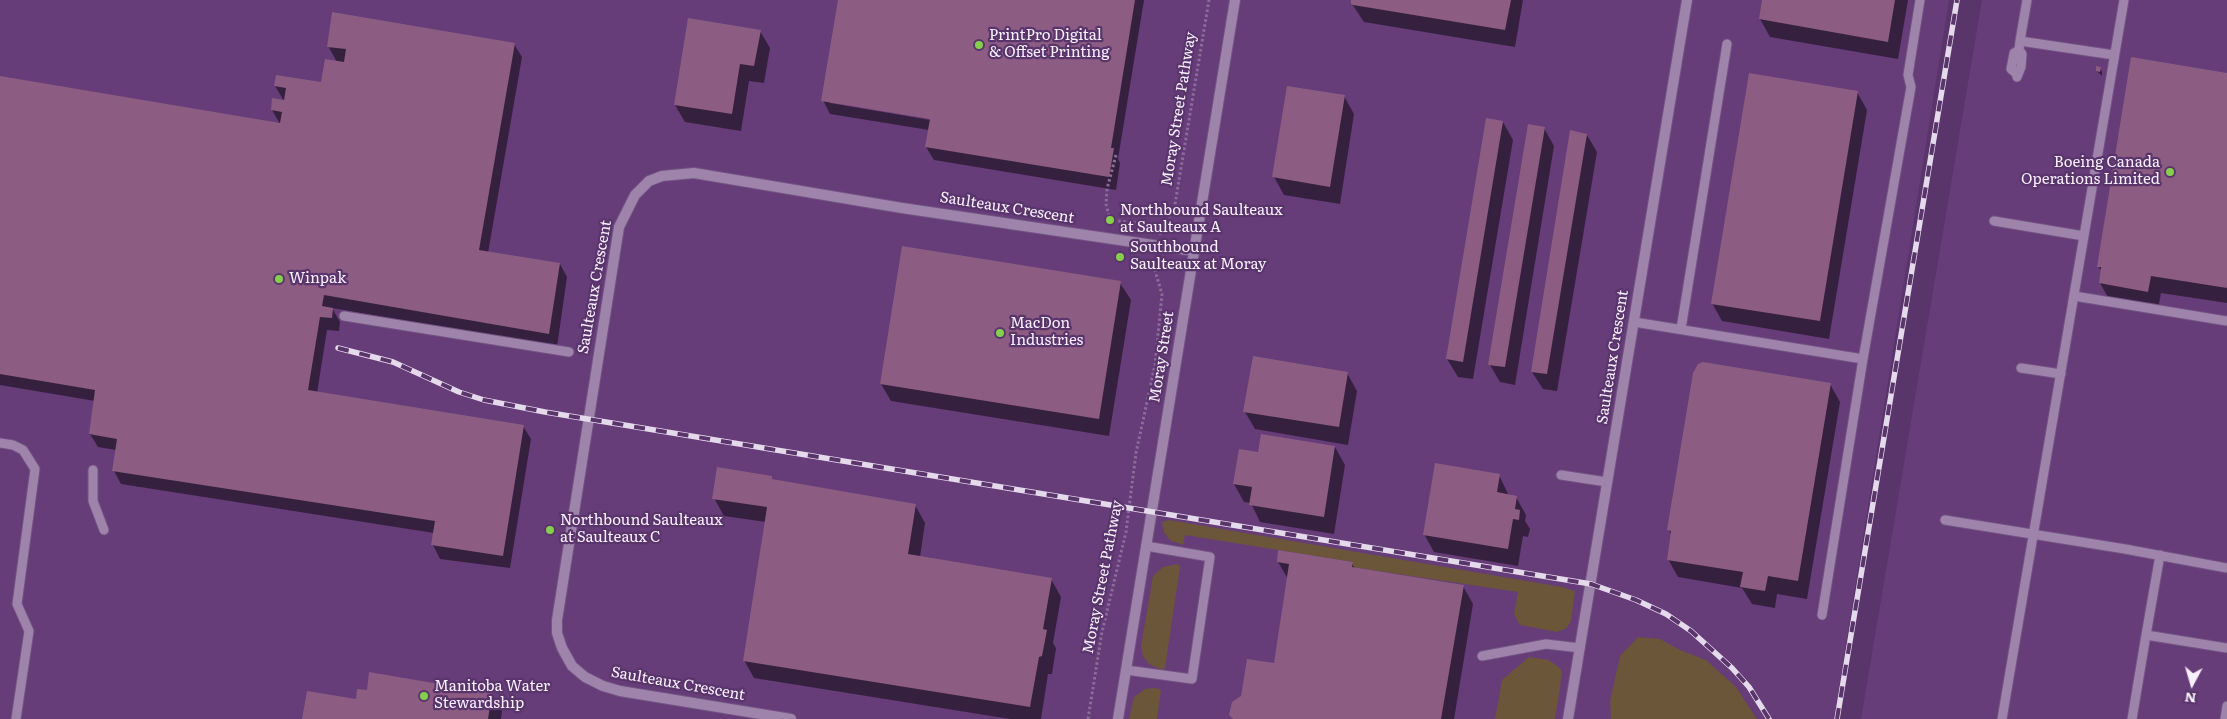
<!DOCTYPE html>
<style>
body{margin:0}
#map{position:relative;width:2227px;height:719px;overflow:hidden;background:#5a356c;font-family:Literata,serif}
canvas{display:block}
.north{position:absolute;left:2167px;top:659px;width:50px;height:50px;-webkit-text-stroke:4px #5a356c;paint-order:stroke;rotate:186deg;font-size:14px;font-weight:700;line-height:20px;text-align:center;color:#f8f0fd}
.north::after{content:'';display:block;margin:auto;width:18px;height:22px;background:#f8f0fd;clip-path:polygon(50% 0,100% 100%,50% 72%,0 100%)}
</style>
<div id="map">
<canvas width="2227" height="719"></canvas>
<div class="north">N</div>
</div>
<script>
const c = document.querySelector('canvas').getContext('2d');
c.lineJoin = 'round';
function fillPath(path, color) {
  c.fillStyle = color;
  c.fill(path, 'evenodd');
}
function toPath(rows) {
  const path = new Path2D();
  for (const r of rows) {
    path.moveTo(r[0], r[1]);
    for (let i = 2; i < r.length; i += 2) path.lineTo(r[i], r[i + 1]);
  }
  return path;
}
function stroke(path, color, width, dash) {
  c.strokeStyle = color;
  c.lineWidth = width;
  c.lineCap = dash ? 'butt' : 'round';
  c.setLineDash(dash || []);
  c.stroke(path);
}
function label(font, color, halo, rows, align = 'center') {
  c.font = font + ' Literata,serif';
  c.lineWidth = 4.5;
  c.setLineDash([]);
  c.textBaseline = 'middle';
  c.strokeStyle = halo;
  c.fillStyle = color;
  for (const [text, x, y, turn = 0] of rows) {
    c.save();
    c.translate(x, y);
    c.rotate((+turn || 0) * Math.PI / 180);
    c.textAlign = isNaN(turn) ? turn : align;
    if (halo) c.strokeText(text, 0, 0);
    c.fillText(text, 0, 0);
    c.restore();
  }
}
fillPath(toPath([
 [0,0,1949,0,1834,719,0,719],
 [1982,0,2227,0,2227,719,1861,719]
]), '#663c79');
fillPath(toPath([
 [1169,520,1562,587,1575,591,1571,621,1567,628,1557,632,1520,625,1514,614,1518,592,1352,567,1353,562,1185,535,1183,545,1181,544,1171,541,1164,533,1162,522],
 [1178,564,1180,567,1165,668,1162,670,1149,664,1143,656,1141,646,1153,576,1163,567],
 [1638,637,1660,639,1680,650,1706,660,1736,687,1757,719,1611,719,1610,701,1620,656],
 [1529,657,1549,660,1561,669,1562,674,1555,719,1495,719,1502,680],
 [1153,688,1160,689,1161,691,1157,719,1129,719,1134,697,1145,689]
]), '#6b5639');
fillPath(toPath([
 [839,0,1144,0,1118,159,1120,163,1116,190,934,160,926,147,929,130,830,114,823,100],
 [830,101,936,119,936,121,830,103],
 [1352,0,1523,0,1515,47,1364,22,1352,4],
 [1763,0,1908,0,1898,59,1770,37,1760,19],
 [760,31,770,48,764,83,749,81,741,131,685,122,675,105],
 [514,44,522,57,488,253,560,264,567,277,557,347,332,308,340,322,339,331,327,330,317,393,523,426,531,439,510,568,440,559,433,545,434,533,121,484,114,471,116,450,98,447,90,434,95,401,0,385,0,77,280,124,272,110,284,101,275,86,322,83,337,62,328,46],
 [2100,68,2102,72,2102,76,2097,71],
 [2227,74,2227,303,2161,293,2158,309,2110,301,2100,283,2102,272,2098,266],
 [1857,92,1867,110,1829,339,1722,321,1712,303],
 [1344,96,1354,114,1340,204,1284,195,1274,177],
 [1503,122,1513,140,1473,379,1458,377,1447,359],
 [1544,128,1554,146,1515,385,1500,382,1490,365],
 [1587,135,1597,152,1557,391,1543,389,1532,372],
 [1120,283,1131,300,1109,436,891,401,881,384],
 [1347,373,1357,391,1348,445,1255,429,1245,412],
 [1830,384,1840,402,1807,599,1777,594,1775,608,1752,604,1742,588,1678,577,1668,559,1672,536,1669,530],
 [1335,447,1345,465,1334,534,1260,522,1251,503,1244,502,1234,484,1259,453],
 [1499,475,1509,496,1516,497,1526,515,1525,521,1530,529,1528,537,1523,536,1518,566,1434,552,1424,534],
 [771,477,774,481,915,505,925,523,920,557,1051,579,1061,597,1053,643,1056,648,1052,674,1048,674,1041,719,1010,719,754,678,744,660,766,522,724,516,714,498],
 [1278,562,1352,563,1355,569,1463,586,1473,604,1454,719,1233,719,1242,697,1275,665,1288,579],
 [492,694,502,711,501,719,303,719,357,700]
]), '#0007');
fillPath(toPath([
 [838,0,1135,0,1111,148,1114,148,1109,177,925,147,930,119,821,101],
 [1351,0,1511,0,1505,30,1353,5,1351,4],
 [1762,0,1895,0,1888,42,1759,19],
 [332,12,515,43,479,250,560,263,549,334,324,295,322,306,333,308,332,318,320,317,308,390,524,425,503,556,431,545,435,521,112,471,117,439,89,434,95,390,0,374,0,76,280,123,282,112,271,110,272,98,284,100,286,88,274,86,276,75,321,82,325,59,344,62,346,49,327,47],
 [688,18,761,30,754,66,740,64,732,114,674,105],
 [2131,57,2227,73,2227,288,2151,276,2148,292,2099,283,2101,267,2097,267],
 [2096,66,2101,67,2100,72,2096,71],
 [1749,73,1858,91,1820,321,1711,304],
 [1287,86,1345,95,1330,187,1272,177],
 [1486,118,1503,121,1463,362,1446,359],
 [1528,124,1545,127,1505,367,1488,365],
 [1570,130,1587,134,1547,374,1531,372],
 [902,246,1121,281,1099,419,880,384],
 [1253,356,1348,372,1339,427,1243,412],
 [1703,362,1831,383,1798,581,1768,576,1765,591,1740,587,1743,572,1667,560,1671,531,1667,530,1693,373,1698,364],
 [1261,434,1335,446,1324,517,1249,505,1252,487,1233,484,1239,449,1258,452],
 [1435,463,1500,474,1497,492,1517,496,1515,509,1520,510,1519,520,1513,519,1508,549,1423,535],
 [717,467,772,476,772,479,916,504,908,554,1052,578,1043,629,1047,630,1042,656,1039,657,1030,707,743,661,767,507,712,499],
 [1278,550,1353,562,1352,567,1464,585,1441,719,1233,719,1229,715,1232,702,1241,696,1247,659,1274,663,1289,564,1277,562],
 [369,672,492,693,488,719,302,719,307,691,356,699,357,689,367,690]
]), '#8d5c83');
const lane = toPath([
 [2027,0,2020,41,2114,55],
 [2017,74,2011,69,2014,53,2019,50],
 [2017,77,2021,67,2022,54,2019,50,2020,41],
 [1994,221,2084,236],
 [2074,296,2227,321],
 [344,316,569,352],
 [1634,322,1863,359],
 [1681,329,1727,44],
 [2021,368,2061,374],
 [0,443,13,445,23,450,35,469,17,604,29,631,16,719],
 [93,470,93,501,104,530],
 [1561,475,1607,482],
 [1945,520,2125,549,2227,568],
 [2160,555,2146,635,2227,648],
 [1822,615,1863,359,1911,87,1908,75,1920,0],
 [1482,656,1546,644,1580,648],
 [1126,670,1192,679,1210,557,1146,546],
 [2002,719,2124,0],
 [2132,719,2146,635],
 [2225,719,2227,706]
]);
const street = toPath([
 [791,719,620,691,603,686,585,677,572,666,562,648,557,633,557,620,619,227,635,195,649,181,662,176,694,173,902,208,1194,251],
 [1118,719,1235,0],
 [1568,719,1687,0]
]);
stroke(lane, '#735383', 11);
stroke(street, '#735383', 12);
stroke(toPath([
 [1116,155,1107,189,1106,204,1110,220,1162,226],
 [1160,235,1162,226,1174,210,1209,0],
 [1088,719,1102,632,1126,532,1136,453,1155,365,1162,294,1154,267,1156,258]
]), '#8a6e98', 3, [2.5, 2.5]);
stroke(lane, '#9e84ab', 9);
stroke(street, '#9e84ab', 10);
const rail = toPath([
 [338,348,393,362,459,392,484,400,545,412,1591,584,1636,600,1666,614,1691,631,1732,668,1749,687,1769,719],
 [1837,719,1957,0]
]);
stroke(rail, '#e5d9ec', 5.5);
stroke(rail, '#5a356c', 4, [11]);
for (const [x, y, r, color] of [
 [979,45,5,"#85cf4d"],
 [2170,172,5,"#85cf4d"],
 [1110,220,5,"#85cf4d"],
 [1120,257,5,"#85cf4d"],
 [279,279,5,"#85cf4d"],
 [1000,333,5,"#85cf4d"],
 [550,530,5,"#85cf4d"],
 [424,696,5,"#85cf4d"]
]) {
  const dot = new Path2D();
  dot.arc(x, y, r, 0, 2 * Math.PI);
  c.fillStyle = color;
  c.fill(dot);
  stroke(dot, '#5a356c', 2);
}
label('15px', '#f8f0fd', '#5a356c', [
 ["PrintPro Digital",989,36],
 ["& Offset Printing",989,53],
 ["Boeing Canada",2160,163,"right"],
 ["Operations Limited",2160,180,"right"],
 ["Northbound Saulteaux",1120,211],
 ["at Saulteaux A",1120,228],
 ["Southbound",1130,248],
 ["Saulteaux at Moray",1130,265],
 ["Winpak",289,279],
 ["MacDon",1010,324],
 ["Industries",1010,341],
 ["Northbound Saulteaux",560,521],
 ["at Saulteaux C",560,538],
 ["Manitoba Water",434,687],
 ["Stewardship",434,704]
], 'left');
label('15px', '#f8f0fd', '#5a356c', [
 ["Moray Street Pathway",1179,109,-81],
 ["Saulteaux Crescent",1007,208,9],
 ["Saulteaux Crescent",595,287,-80],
 ["Moray Street",1162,357,-81],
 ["Saulteaux Crescent",1613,357,-81],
 ["Moray Street Pathway",1103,577,-79],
 ["Saulteaux Crescent",678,684,10]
]);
</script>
